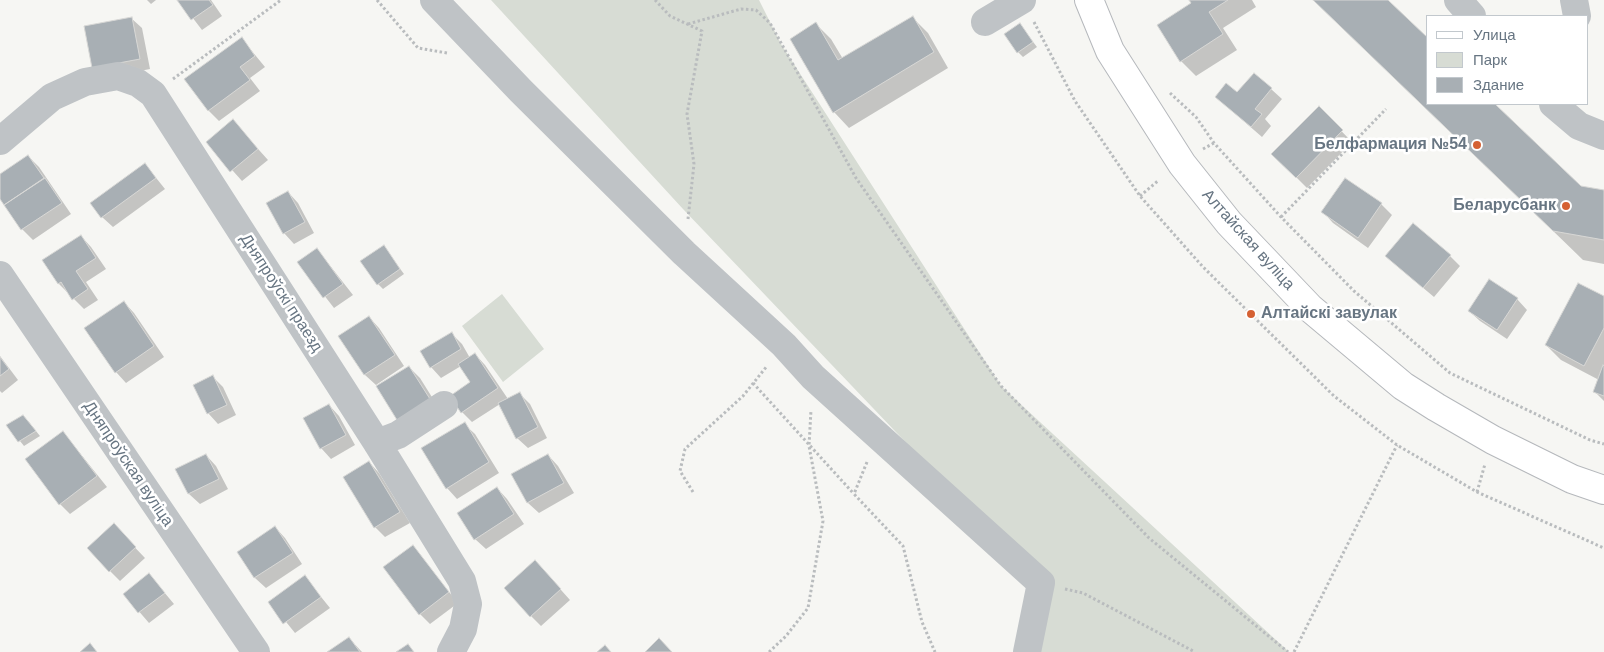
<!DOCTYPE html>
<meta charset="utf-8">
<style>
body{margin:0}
#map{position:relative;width:1604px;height:652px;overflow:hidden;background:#f6f6f3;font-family:Helvetica,sans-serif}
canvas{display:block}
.legend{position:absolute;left:1426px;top:15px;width:162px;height:90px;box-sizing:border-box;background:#fff;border:1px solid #c2c8cd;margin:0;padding:6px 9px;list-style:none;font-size:15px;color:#677582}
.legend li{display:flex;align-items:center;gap:10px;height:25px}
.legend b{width:25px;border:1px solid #c2c8cd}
</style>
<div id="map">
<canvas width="1604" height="652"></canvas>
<ul class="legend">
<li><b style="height:6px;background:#fff"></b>Улица</li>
<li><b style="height:14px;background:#d7dcd4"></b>Парк</li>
<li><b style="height:14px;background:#a8afb4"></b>Здание</li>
</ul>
</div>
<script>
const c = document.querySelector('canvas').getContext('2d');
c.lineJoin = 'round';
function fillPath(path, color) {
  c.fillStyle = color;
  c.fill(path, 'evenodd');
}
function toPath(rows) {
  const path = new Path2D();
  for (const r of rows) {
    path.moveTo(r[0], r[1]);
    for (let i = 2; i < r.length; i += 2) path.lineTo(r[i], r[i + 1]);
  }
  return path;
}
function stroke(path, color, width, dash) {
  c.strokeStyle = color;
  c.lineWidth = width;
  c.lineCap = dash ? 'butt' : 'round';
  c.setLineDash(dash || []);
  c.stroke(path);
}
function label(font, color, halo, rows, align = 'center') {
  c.font = font + ' Helvetica,sans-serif';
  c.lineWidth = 5;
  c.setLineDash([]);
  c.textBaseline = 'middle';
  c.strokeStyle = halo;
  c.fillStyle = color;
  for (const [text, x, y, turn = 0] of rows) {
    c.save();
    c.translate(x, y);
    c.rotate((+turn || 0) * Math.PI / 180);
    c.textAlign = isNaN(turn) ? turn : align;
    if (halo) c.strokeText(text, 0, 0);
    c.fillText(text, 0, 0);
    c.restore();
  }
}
fillPath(toPath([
 [491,0,759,0,781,44,1001,386,1289,652,1030,652,1040,583,683,209],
 [502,294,544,349,503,382,462,326]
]), '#d7dcd4');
fillPath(toPath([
 [147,0,156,0,151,4],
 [179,0,211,0,222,16,202,30],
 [1191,0,1252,0,1256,7,1223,28,1237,50,1196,76,1181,61,1193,4],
 [1315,0,1386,0,1428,104,1494,104,1580,188,1604,191,1604,264,1583,260],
 [131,18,142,28,150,69,104,78],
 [913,18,928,33,948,68,849,128,834,112,816,24,831,39,843,59],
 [1024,30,1037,47,1023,57,1018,52],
 [242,39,265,67,250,78,260,91,219,121,208,110],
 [1271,89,1282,99,1265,119,1271,126,1262,137,1216,97],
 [1319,108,1352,142,1307,188,1273,154],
 [233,121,268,160,242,181,207,142],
 [28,156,39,167,71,214,33,240,22,229,0,197,0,175],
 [145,164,165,189,113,227,102,217],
 [1346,179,1381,204,1392,215,1368,248,1333,223,1323,212],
 [288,192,298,203,314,233,294,244,284,233],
 [81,236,91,247,106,269,86,282,98,300,84,309,59,284,44,260],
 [384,247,404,274,383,289,378,284],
 [317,249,353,295,334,308,299,263],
 [1450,256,1460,266,1434,297,1397,266],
 [1604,298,1604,401,1594,391,1599,380,1561,360,1546,345],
 [1517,299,1527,310,1507,339,1480,321,1469,311],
 [124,302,134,313,164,357,126,383,116,372],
 [369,317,379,328,404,366,376,385,365,375,340,337],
 [452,334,462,344,470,358,475,354,485,365,508,399,519,393,530,404,547,438,528,448,517,438,500,404,472,422,462,412,472,383,461,366,441,378,431,367],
 [0,356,18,380,2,393,0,391],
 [409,367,420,378,440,410,408,429],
 [213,377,223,387,236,415,218,424,208,413],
 [329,405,339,416,355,445,331,459,321,448],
 [28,421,40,436,24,446,7,425],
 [464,424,475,434,499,473,457,499,447,488],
 [63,432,107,487,70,514,60,504],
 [206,455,216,466,228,489,200,504,189,494,177,470],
 [548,455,558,466,574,493,539,513,528,503,513,475],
 [369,462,379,473,410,523,385,537,375,527],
 [497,488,507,499,524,524,486,549,475,539],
 [275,527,285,538,302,564,266,588,255,578,238,552],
 [124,536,145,558,120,581,110,571],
 [412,546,458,603,430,624,420,614],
 [545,572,570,600,541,626,531,616],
 [149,574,174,604,149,623,124,594],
 [305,577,330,608,295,633,270,602],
 [349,638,362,652,329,652]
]), '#0003');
const building = toPath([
 [177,0,209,0,213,5,191,20,177,0],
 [1189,0,1228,0,1209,12,1223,34,1180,62,1157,25,1191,3,1189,0],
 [1313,0,1388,0,1428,38,1428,104,1495,104,1581,186,1604,190,1604,240,1553,231,1313,0],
 [913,16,934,52,833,113,790,39,816,22,838,60,913,16],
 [132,17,140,59,92,68,84,26,132,17],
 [1020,23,1033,42,1017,53,1004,34,1020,23],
 [242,37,255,56,240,67,250,80,208,111,184,79,242,37],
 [1254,73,1272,88,1255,109,1262,114,1251,127,1215,97,1226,83,1237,92,1254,73],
 [1319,106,1343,130,1296,178,1271,154,1319,106],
 [233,119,258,149,230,172,206,142,233,119],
 [28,155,44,178,4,205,0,199,0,174,28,155],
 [145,163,156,178,101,218,90,203,145,163],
 [45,178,62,203,21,230,4,205,45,178],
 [1345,178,1382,203,1358,238,1321,212,1345,178],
 [288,191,305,222,283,234,266,203,288,191],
 [1413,223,1451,255,1423,288,1385,256,1413,223],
 [81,235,96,258,76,271,88,289,72,300,61,282,58,284,42,260,81,235],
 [384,245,400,269,377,285,360,261,384,245],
 [317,248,343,284,323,298,297,262,317,248],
 [1489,279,1518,298,1497,330,1468,311,1489,279],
 [1578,283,1604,296,1604,328,1584,366,1545,345,1578,283],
 [124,301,154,346,115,373,84,328,124,301],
 [369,316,395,355,364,375,338,336,369,316],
 [452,332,461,349,430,368,420,351,452,332],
 [475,353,498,388,461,413,450,396,470,382,458,364,475,353],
 [0,357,9,369,0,376,0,357],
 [1603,365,1604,366,1604,396,1593,392,1603,365],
 [409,366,430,399,397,420,376,386,409,366],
 [213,375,227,405,207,414,193,385,213,375],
 [520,392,538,427,516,439,498,403,520,392],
 [329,404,346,435,320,449,303,418,329,404],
 [23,415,36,431,18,442,6,425,23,415],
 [465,422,489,462,446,489,421,448,465,422],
 [63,431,97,476,59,505,25,459,63,431],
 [206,454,219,479,188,494,175,469,206,454],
 [548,454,564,483,527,503,511,474,548,454],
 [369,461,400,512,374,528,343,477,369,461],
 [497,487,514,514,474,540,457,513,497,487],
 [114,523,136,547,109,572,87,548,114,523],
 [275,526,293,553,254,578,237,552,275,526],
 [413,545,449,592,419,615,383,567,413,545],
 [535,560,561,589,530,617,504,588,535,560],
 [149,573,165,593,138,613,123,594,149,573],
 [305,575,321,597,283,624,268,602,305,575],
 [349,637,360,652,327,652,349,637],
 [659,638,672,652,645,652,659,638],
 [90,643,97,652,80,652,90,643],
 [408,644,414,652,396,652,408,644],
 [605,645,611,652,597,652,605,645]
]);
fillPath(building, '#a8afb4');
stroke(building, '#d7d7d5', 1);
const major = toPath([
 [1089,0,1110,51,1182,164,1229,223,1310,308,1403,386,1436,407,1493,440,1572,479,1604,490]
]);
stroke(major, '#b5b8bc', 30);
stroke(toPath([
 [377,0,418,48,447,53],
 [655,0,670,16,702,31,687,114,694,164,688,219],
 [1034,22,1075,101,1140,196,1203,267,1334,396,1397,445,1477,492,1604,548],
 [688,24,741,9,756,10,770,23,856,178,1001,386,1149,538,1288,652],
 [173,79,281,0],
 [1170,93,1196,117,1214,143,1281,217,1354,291,1450,373,1590,440,1604,444],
 [1203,149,1214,143],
 [1140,196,1159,180],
 [1281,217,1386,109],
 [753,383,854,494],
 [867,462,854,494,903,546,922,622,935,652],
 [693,492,680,471,685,449,743,396,767,366],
 [1477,492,1485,464],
 [1065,589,1083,593,1195,652],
 [769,652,786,636,808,608,823,521,809,446,811,410],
 [1294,652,1397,445]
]), '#b9bcbe', 3, [2.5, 2.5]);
stroke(toPath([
 [434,0,521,91,684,253,784,345,813,377,1041,583,1027,652],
 [1458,0,1472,16],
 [1574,0,1577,16],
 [985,22,1022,0],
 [1553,104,1579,126,1604,136],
 [0,141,52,97,85,82,118,76,138,83,153,94,377,443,462,581,468,604,463,629,451,652],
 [0,275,256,652],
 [377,443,398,435,444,405]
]), '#bfc3c6', 28);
stroke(major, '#fff', 28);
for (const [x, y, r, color] of [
 [1477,145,5,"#d56133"],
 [1566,206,5,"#d56133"],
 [1251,314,5,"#d56133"]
]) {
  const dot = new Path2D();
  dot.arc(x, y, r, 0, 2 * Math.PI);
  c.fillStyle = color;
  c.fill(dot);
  stroke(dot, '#fff', 2);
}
label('bold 16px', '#677582', '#fff', [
 ["Белфармация №54",1467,145],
 ["Беларусбанк",1556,206],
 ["Алтайскі завулак",1261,314,"left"]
], 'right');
label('16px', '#677582', '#fff', [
 ["Алтайская вуліца",1248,240,48],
 ["Дняпроўскі праезд",281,293,57],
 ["Дняпроўская вуліца",128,464,56]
]);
</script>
